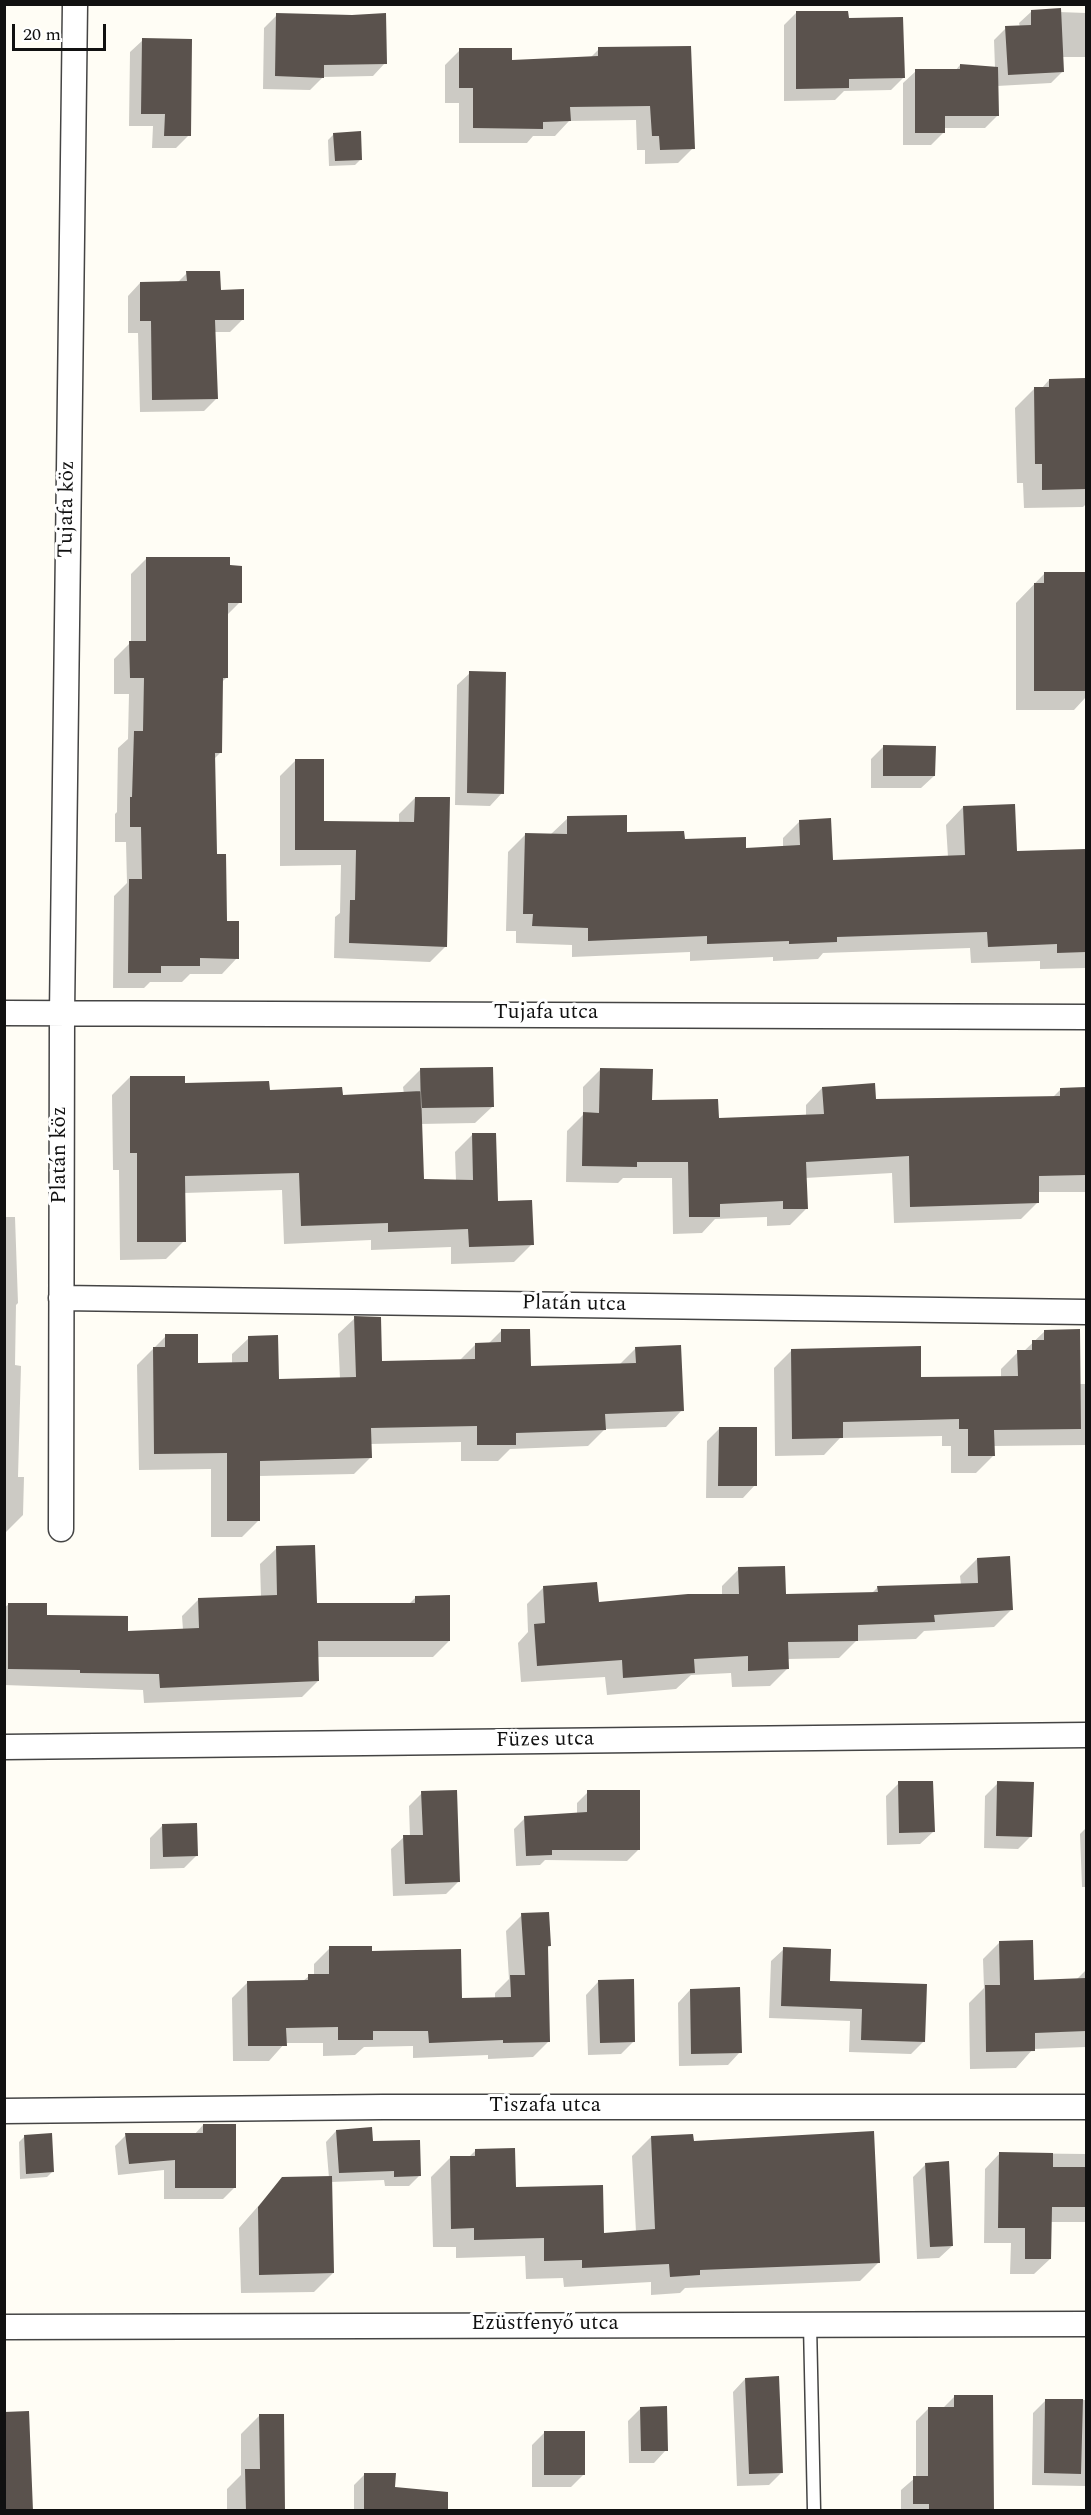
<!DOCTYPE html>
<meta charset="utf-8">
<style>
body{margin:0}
#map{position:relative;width:1091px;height:2515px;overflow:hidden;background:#fffdf5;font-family:Spectral,serif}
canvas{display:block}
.frame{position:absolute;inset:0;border:6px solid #111;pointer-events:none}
.scale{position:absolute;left:12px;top:24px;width:94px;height:27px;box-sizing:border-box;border:3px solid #111;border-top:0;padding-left:8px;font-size:18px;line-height:21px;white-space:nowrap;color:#111;-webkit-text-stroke:4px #fff;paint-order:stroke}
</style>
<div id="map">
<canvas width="1091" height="2515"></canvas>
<div class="frame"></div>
<div class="scale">20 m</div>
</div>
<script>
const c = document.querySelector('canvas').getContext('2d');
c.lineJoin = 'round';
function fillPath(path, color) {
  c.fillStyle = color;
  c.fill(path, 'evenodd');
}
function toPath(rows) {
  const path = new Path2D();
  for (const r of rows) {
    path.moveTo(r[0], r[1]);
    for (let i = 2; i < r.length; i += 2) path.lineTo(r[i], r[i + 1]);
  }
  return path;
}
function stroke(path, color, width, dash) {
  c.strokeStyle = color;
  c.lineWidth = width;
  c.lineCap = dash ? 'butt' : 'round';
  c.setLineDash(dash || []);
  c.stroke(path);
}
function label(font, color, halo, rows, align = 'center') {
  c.font = font + ' Spectral,serif';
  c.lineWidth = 6;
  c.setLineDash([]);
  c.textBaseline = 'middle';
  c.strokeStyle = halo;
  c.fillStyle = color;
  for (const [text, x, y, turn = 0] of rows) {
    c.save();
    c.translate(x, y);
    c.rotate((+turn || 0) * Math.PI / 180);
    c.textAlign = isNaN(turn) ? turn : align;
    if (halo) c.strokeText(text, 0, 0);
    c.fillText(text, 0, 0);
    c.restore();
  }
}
fillPath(toPath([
 [1032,11,1086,13,1086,57,1062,57,1063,71,1051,83,997,86,998,115,985,128,943,128,943,133,931,145,903,145,903,83,916,71,955,71,960,65,995,68,994,40,1006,28,1020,27,1019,23],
 [796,13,847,20,904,77,891,90,844,91,835,100,784,101,784,25],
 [277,15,352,17,385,63,373,76,323,77,310,90,263,89,264,28],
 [143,40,189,135,176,148,152,148,153,126,129,126,130,52],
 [599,49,693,148,678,163,645,164,645,150,637,150,636,120,569,121,555,136,533,136,527,143,459,143,459,103,445,103,445,65,460,50,510,62,590,58],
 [334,134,361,159,355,165,329,166,328,140],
 [187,273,219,291,243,319,230,332,214,332,217,398,204,411,140,412,138,333,128,333,128,296,140,283,177,283],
 [1086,379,1086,504,1083,507,1024,508,1023,483,1017,483,1015,408,1034,389,1041,389,1049,380],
 [147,558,228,567,240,602,226,616,226,678,222,682,220,753,214,759,216,855,225,923,237,958,222,974,190,974,182,982,150,982,144,988,113,988,114,896,127,883,126,842,115,842,115,814,117,812,118,748,128,739,129,694,114,694,114,659,131,642,131,574],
 [1045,573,1086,573,1086,697,1074,710,1016,710,1016,603],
 [470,673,502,793,490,806,455,805,457,685],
 [884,746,934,776,921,788,871,788,871,759],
 [296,760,322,822,399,823,399,814,415,798,445,947,430,962,334,958,335,917,340,913,341,865,280,866,280,776],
 [963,807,1015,853,1086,851,1086,968,1040,969,1040,961,971,963,970,948,823,953,818,959,773,961,773,957,690,961,690,952,572,957,572,945,516,943,516,931,506,931,508,852,525,835,550,835,568,818,626,833,745,850,783,847,783,838,800,821,832,862,948,857,946,825],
 [420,1070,492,1107,475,1123,420,1124,422,1181,456,1181,455,1152,473,1134,496,1202,532,1244,514,1262,451,1264,451,1247,371,1250,371,1240,284,1244,282,1190,184,1193,184,1241,166,1259,120,1260,119,1170,113,1170,112,1095,130,1077,183,1084,341,1097,404,1094,403,1087],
 [600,1070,651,1102,717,1120,806,1116,806,1105,822,1088,874,1100,1052,1098,1061,1089,1086,1089,1086,1192,1038,1192,1038,1202,1021,1219,894,1223,892,1173,805,1178,807,1208,790,1225,767,1226,767,1217,715,1219,702,1233,673,1234,672,1178,623,1178,618,1183,566,1182,567,1131,583,1115,583,1087],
 [4,1217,15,1217,18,1303,16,1305,15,1365,21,1366,18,1477,24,1477,23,1515,5,1533],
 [355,1318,381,1362,459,1361,476,1344,488,1344,501,1331,530,1368,619,1365,636,1348,682,1410,666,1427,605,1429,588,1446,510,1449,498,1461,461,1461,461,1442,370,1444,371,1457,354,1474,259,1476,258,1521,242,1537,211,1537,211,1469,139,1470,137,1365,166,1336,197,1364,232,1364,232,1354,249,1338,277,1381,340,1379,338,1334],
 [1045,1331,1079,1384,1086,1384,1086,1445,993,1446,993,1456,976,1473,951,1473,951,1446,942,1446,942,1436,840,1438,824,1455,775,1456,774,1368,791,1351,920,1378,1001,1378,1001,1369,1018,1352,1023,1352],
 [720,1428,755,1485,743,1498,706,1498,707,1441],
 [277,1548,316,1604,409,1604,416,1597,449,1641,433,1657,317,1657,318,1681,302,1697,144,1703,143,1690,4,1685,4,1608,9,1604,45,1616,126,1633,183,1630,182,1616,198,1600,261,1597,260,1564],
 [977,1559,1011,1610,994,1627,924,1631,916,1639,856,1641,839,1658,787,1659,787,1669,770,1686,732,1687,731,1673,691,1675,676,1689,607,1695,605,1677,521,1682,518,1643,528,1632,527,1604,544,1587,597,1603,722,1596,722,1586,739,1569,785,1595,871,1594,878,1587,961,1585,960,1576],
 [899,1783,933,1832,920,1844,887,1845,886,1796],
 [998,1783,1031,1836,1018,1849,984,1848,985,1796],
 [588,1792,638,1850,627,1861,545,1860,540,1865,516,1866,514,1829,525,1818,577,1814,577,1803],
 [422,1793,458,1882,446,1894,393,1896,391,1849,404,1837,410,1837,409,1806],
 [162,1826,197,1855,184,1868,150,1869,150,1838],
 [1086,1828,1086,1887,1082,1887,1080,1834],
 [522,1915,550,1946,546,1949,549,2041,533,2057,488,2059,488,2055,413,2058,413,2046,364,2047,355,2055,323,2056,323,2043,285,2043,269,2061,233,2061,232,1998,248,1982,303,1981,309,1976,314,1976,314,1964,330,1948,370,1952,461,2000,495,1999,495,1993,509,1979,506,1931],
 [1000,1942,1032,1982,1076,1980,1086,1970,1086,2047,1033,2049,1016,2068,970,2069,969,2003,984,1988,983,1959],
 [784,1949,829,1983,924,2041,911,2054,849,2052,850,2021,769,2018,771,1961],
 [598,1982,634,2041,621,2054,588,2055,586,1995],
 [690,1990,740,2052,728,2065,679,2066,678,2003],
 [203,2125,235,2187,223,2199,164,2199,164,2170,118,2175,115,2146,126,2135,194,2135],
 [336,2131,371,2142,419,2176,409,2186,385,2186,384,2180,331,2182,333,2273,314,2292,241,2293,239,2228,282,2179,329,2178,326,2142],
 [25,2136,53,2171,47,2177,20,2179,19,2142],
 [651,2137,692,2142,878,2263,860,2281,685,2288,680,2293,651,2295,651,2282,564,2287,563,2278,526,2279,525,2256,456,2258,456,2247,433,2247,431,2177,450,2158,469,2157,476,2150,515,2189,603,2234,636,2232,632,2156],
 [1000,2153,1086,2154,1086,2222,1050,2222,1050,2259,1034,2274,1010,2274,1011,2243,984,2243,985,2169],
 [926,2164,952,2246,939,2258,917,2259,913,2177],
 [745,2379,782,2472,769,2485,737,2486,733,2392],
 [955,2396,992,2510,901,2510,901,2490,916,2477,916,2421,928,2409,942,2409],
 [1046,2400,1086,2400,1086,2486,1032,2485,1033,2413],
 [641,2408,666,2450,654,2463,629,2463,628,2421],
 [260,2415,284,2510,227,2510,227,2489,241,2475,241,2434],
 [545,2432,584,2474,571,2487,532,2487,532,2445],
 [364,2475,394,2489,441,2510,354,2510,354,2485]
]), '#0003');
fillPath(toPath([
 [1061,8,1064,72,1008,75,1005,26,1031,25,1031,10],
 [796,11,848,11,849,18,903,17,905,78,849,79,849,88,796,89],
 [276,13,352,15,386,13,387,64,324,65,324,78,275,76],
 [142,38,192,39,191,136,164,136,165,114,141,114],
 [691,46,695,149,660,150,659,136,652,136,650,106,570,107,571,121,543,122,543,129,473,128,473,88,459,88,459,48,512,48,512,60,598,56,598,47],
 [960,64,998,67,999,116,945,116,945,133,915,133,915,69,960,69],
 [361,131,362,160,335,161,333,133],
 [186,271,220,271,221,290,244,289,244,320,215,320,218,399,152,400,151,321,140,321,140,282,187,281],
 [1086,378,1086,489,1042,490,1042,464,1035,464,1034,387,1049,387,1049,379],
 [146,557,230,557,230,565,242,566,242,603,228,603,228,678,223,678,222,753,215,753,217,854,226,854,227,921,239,921,239,959,200,958,200,966,161,966,161,973,128,973,129,879,142,879,141,827,130,827,130,797,132,797,134,731,143,731,144,678,130,678,129,641,146,641],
 [1044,572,1086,572,1086,691,1034,691,1034,583,1044,583],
 [469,671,506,672,504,794,467,793],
 [883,745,936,746,935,776,883,776],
 [295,759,324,759,324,821,414,822,415,797,450,797,447,947,349,943,350,900,355,900,356,850,295,850],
 [1015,804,1017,851,1086,849,1086,952,1057,953,1057,944,988,947,987,932,837,937,837,942,789,944,789,941,707,944,707,936,588,941,588,928,532,926,533,914,523,914,525,833,567,834,567,816,627,815,627,832,684,831,685,839,746,837,746,848,800,845,799,820,831,818,833,860,965,855,963,806],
 [493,1067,494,1107,421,1108,420,1068],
 [600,1068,653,1069,652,1100,718,1099,719,1118,824,1114,822,1087,875,1083,876,1099,1060,1096,1060,1088,1086,1087,1086,1175,1039,1176,1039,1203,910,1207,909,1156,806,1162,808,1209,783,1209,783,1201,720,1204,720,1217,689,1217,688,1162,637,1162,637,1167,582,1166,583,1112,599,1113],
 [130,1076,185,1076,185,1083,269,1081,270,1090,342,1087,343,1095,421,1091,424,1179,473,1180,472,1133,496,1133,498,1201,532,1200,534,1245,469,1247,468,1229,388,1232,388,1223,301,1226,299,1173,185,1176,186,1242,137,1242,137,1153,130,1153],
 [354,1316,381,1317,382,1361,475,1359,475,1343,501,1342,501,1329,530,1329,531,1366,636,1363,635,1347,681,1345,684,1411,605,1414,606,1430,516,1433,516,1445,477,1445,477,1426,371,1428,372,1458,260,1461,260,1521,227,1521,227,1453,154,1454,153,1347,165,1347,165,1334,198,1334,198,1363,248,1362,248,1336,278,1335,279,1379,356,1377],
 [1080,1329,1081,1429,994,1430,995,1456,968,1456,968,1429,959,1429,959,1419,843,1422,843,1438,792,1439,791,1349,921,1346,921,1377,1018,1376,1017,1350,1032,1350,1032,1340,1044,1340,1044,1330],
 [719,1427,757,1427,757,1486,718,1486],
 [315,1545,317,1603,415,1603,415,1596,450,1595,450,1641,318,1641,319,1681,160,1688,159,1674,80,1673,80,1670,8,1669,8,1603,47,1603,47,1615,128,1616,128,1631,199,1628,198,1598,277,1595,276,1546],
 [1010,1556,1013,1610,934,1615,935,1622,858,1625,858,1641,788,1642,789,1669,748,1671,748,1656,694,1659,695,1673,623,1678,622,1660,537,1666,534,1624,545,1623,543,1586,597,1582,599,1602,688,1594,739,1594,738,1567,785,1566,786,1594,878,1592,877,1586,978,1583,977,1558],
 [898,1781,933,1781,935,1832,899,1833],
 [997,1781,1034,1782,1032,1837,996,1836],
 [457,1790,460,1882,405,1884,403,1835,423,1835,421,1791],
 [587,1790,640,1790,640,1850,552,1850,552,1855,526,1856,524,1816,587,1812],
 [197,1823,198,1856,163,1857,162,1824],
 [549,1912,551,1946,548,1946,550,2042,503,2043,503,2040,429,2043,428,2031,373,2031,373,2040,338,2040,338,2027,286,2028,287,2046,248,2046,247,1981,308,1980,308,1974,329,1974,329,1946,372,1946,372,1951,461,1949,462,1998,511,1997,510,1975,525,1975,521,1913],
 [1033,1940,1034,1980,1086,1978,1086,2031,1035,2033,1035,2051,986,2052,985,1985,1000,1985,999,1941],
 [783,1947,831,1949,830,1981,927,1984,925,2042,861,2040,862,2009,781,2006],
 [634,1979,635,2042,600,2043,598,1980],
 [740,1987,742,2053,691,2054,690,1989],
 [203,2124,236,2124,236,2188,175,2188,175,2160,129,2164,125,2133,203,2133],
 [372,2127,373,2141,420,2140,421,2176,394,2177,394,2171,339,2173,336,2130],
 [874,2131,880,2263,700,2270,700,2275,670,2277,669,2264,582,2268,582,2260,544,2261,544,2238,474,2240,474,2228,451,2229,450,2156,475,2156,475,2149,515,2148,516,2187,603,2185,604,2233,655,2229,651,2136,693,2134,694,2141],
 [52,2133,54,2172,26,2174,24,2135],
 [999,2152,1053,2153,1053,2167,1086,2167,1086,2207,1052,2207,1051,2259,1025,2259,1025,2228,998,2228],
 [949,2161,953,2246,930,2247,925,2163],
 [332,2176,334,2273,259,2275,258,2207,282,2177],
 [779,2376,783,2473,749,2474,745,2378],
 [954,2395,993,2395,994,2511,929,2511,929,2504,913,2504,913,2476,928,2476,928,2407,954,2407],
 [1045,2399,1083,2399,1081,2474,1044,2473],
 [667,2406,668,2451,641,2451,640,2407],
 [29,2411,33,2511,4,2511,4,2412],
 [259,2414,284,2414,285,2511,246,2511,245,2469,260,2469],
 [544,2431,585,2431,585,2475,544,2475],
 [364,2473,396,2473,395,2487,448,2492,448,2511,364,2511]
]), '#5a524d');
const service = toPath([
 [810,2324,814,2510]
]);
const minor = toPath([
 [4,1013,1086,1017],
 [61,1298,1086,1312],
 [61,1529,62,1013,75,4],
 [4,1747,1086,1735],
 [4,2111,383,2107,1086,2107],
 [4,2327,1086,2324]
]);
stroke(service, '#444', 15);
stroke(minor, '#444', 27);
stroke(service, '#fff', 12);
stroke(minor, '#fff', 24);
label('21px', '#111', '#fff', [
 ["Tujafa köz",68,509,-89],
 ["Tujafa utca",546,1014],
 ["Platán köz",61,1155,-90],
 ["Platán utca",574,1305,1],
 ["Füzes utca",545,1741,-1],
 ["Tiszafa utca",545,2107],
 ["Ezüstfenyő utca",545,2325]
]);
</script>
